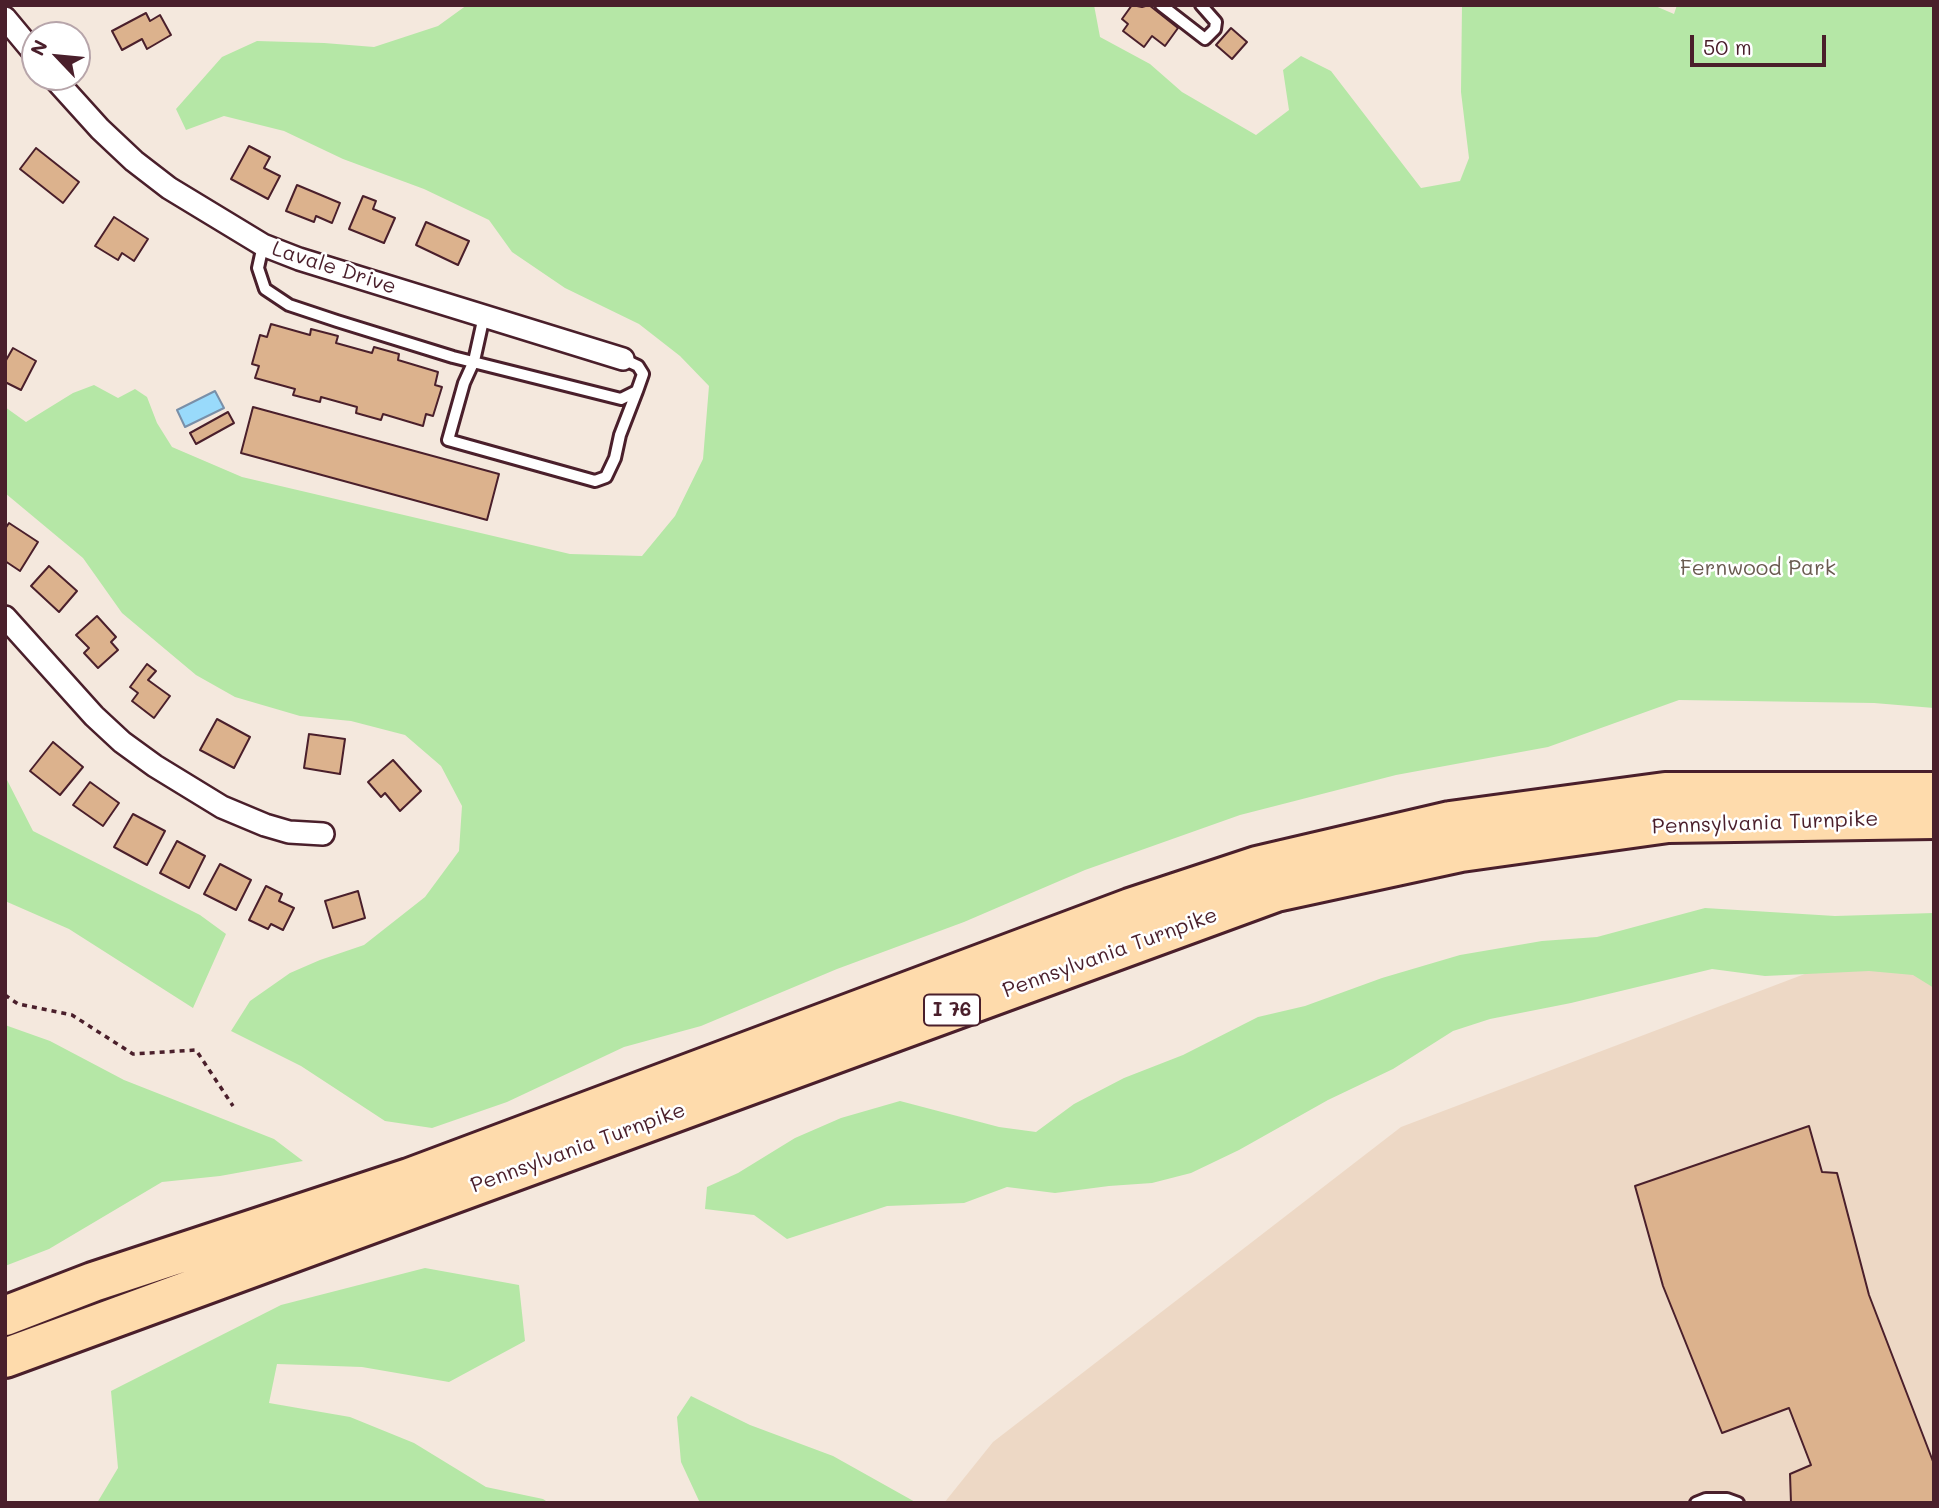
<!DOCTYPE html>
<style>
body{margin:0}
#map{position:relative;width:1939px;height:1508px;overflow:hidden;background:#f4e8dd;font-family:Mali,sans-serif}
canvas{display:block}
.frame{position:absolute;inset:0;border:7px solid #4a1f2b;pointer-events:none}
.north{position:absolute;left:21px;top:21px;width:70px;height:70px;box-sizing:border-box;background:#fff;border:2px solid #b7a5aa;border-radius:50%;rotate:296deg;font-size:19px;font-weight:700;line-height:28px;text-align:center;color:#4a1f2b}
.north::after{content:'';display:block;margin:auto;width:24px;height:32px;background:#4a1f2b;clip-path:polygon(50% 0,100% 100%,50% 72%,0 100%)}
.scale{position:absolute;left:1690px;top:35px;width:136px;height:32px;box-sizing:border-box;border:4px solid #4a1f2b;border-top:0;padding-left:9px;font-size:21px;line-height:24px;white-space:nowrap;color:#4a1f2b;-webkit-text-stroke:5px #fff;paint-order:stroke}
</style>
<div id="map">
<canvas width="1939" height="1508"></canvas>
<div class="frame"></div>
<div class="north">N</div>
<div class="scale">50 m</div>
</div>
<script>
const c = document.querySelector('canvas').getContext('2d');
c.lineJoin = 'round';
function fillPath(path, color) {
  c.fillStyle = color;
  c.fill(path, 'evenodd');
}
function toPath(rows) {
  const path = new Path2D();
  for (const r of rows) {
    path.moveTo(r[0], r[1]);
    for (let i = 2; i < r.length; i += 2) path.lineTo(r[i], r[i + 1]);
  }
  return path;
}
function stroke(path, color, width, dash) {
  c.strokeStyle = color;
  c.lineWidth = width;
  c.lineCap = dash ? 'butt' : 'round';
  c.setLineDash(dash || []);
  c.stroke(path);
}
function label(font, color, halo, rows, align = 'center') {
  c.font = font + ' Mali,sans-serif';
  c.lineWidth = 5;
  c.setLineDash([]);
  c.textBaseline = 'middle';
  c.strokeStyle = halo;
  c.fillStyle = color;
  for (const [text, x, y, turn = 0] of rows) {
    c.save();
    c.translate(x, y);
    c.rotate((+turn || 0) * Math.PI / 180);
    c.textAlign = isNaN(turn) ? turn : align;
    if (halo) c.strokeText(text, 0, 0);
    c.fillText(text, 0, 0);
    c.restore();
  }
}
fillPath(toPath([
 [1934,925,1934,1503,944,1503,993,1442,1401,1127]
]), '#edd8c5');
fillPath(toPath([
 [467,5,1094,5,1100,37,1150,64,1182,92,1256,135,1289,110,1283,70,1301,56,1331,71,1421,188,1460,181,1469,158,1461,92,1462,5,1653,5,1674,14,1677,5,1934,5,1934,708,1874,703,1679,700,1548,747,1396,775,1240,815,1085,870,964,922,837,969,701,1026,624,1047,507,1102,432,1128,385,1121,301,1066,231,1031,250,1001,290,973,320,960,364,945,425,897,459,851,462,806,441,766,405,735,351,721,300,716,235,697,196,675,122,613,83,558,5,493,5,407,26,422,73,393,94,385,118,398,135,389,147,397,157,423,172,447,242,477,570,554,642,556,675,516,703,459,709,386,680,356,639,324,565,288,512,252,489,220,424,189,343,159,284,131,224,116,186,130,176,109,222,57,257,41,324,43,374,47,438,26],
 [5,776,33,831,200,915,226,934,193,1008,69,929,5,901],
 [1705,908,1835,916,1934,913,1934,988,1913,975,1869,971,1765,976,1712,969,1571,1003,1490,1019,1453,1031,1393,1069,1328,1100,1239,1150,1191,1173,1152,1183,1109,1186,1055,1193,1007,1187,964,1203,887,1206,787,1239,754,1215,705,1209,707,1187,738,1173,795,1138,841,1118,900,1101,999,1127,1036,1132,1074,1104,1124,1078,1183,1055,1258,1017,1305,1006,1382,978,1460,955,1542,941,1597,937],
 [5,1025,50,1041,124,1080,274,1139,303,1161,220,1176,162,1182,49,1249,5,1266],
 [425,1268,519,1285,525,1341,449,1382,362,1367,277,1364,269,1403,350,1417,414,1443,486,1487,543,1499,549,1503,97,1503,118,1468,111,1391,281,1305],
 [691,1396,750,1425,833,1456,917,1503,700,1503,681,1462,677,1417]
]), '#b5e7a6');
const water = toPath([
 [215,391,224,408,185,427,177,410,215,391]
]);
fillPath(water, '#99dafb');
stroke(water, '#798fa8', 2);
const building = toPath([
 [1132,5,1142,7,1149,5,1178,28,1165,46,1152,36,1144,47,1123,31,1128,24,1122,19,1132,5],
 [146,13,150,21,160,15,171,35,147,49,142,39,122,50,112,31,146,13],
 [1231,28,1247,42,1232,59,1216,45,1231,28],
 [249,146,270,157,264,168,280,176,268,199,231,179,249,146],
 [36,148,79,182,63,203,20,169,36,148],
 [297,185,340,203,332,223,316,216,314,222,286,211,297,185],
 [363,196,376,201,373,209,395,218,384,243,349,229,363,196],
 [114,217,148,239,134,261,122,253,118,260,95,246,114,217],
 [426,222,469,241,458,265,416,245,426,222],
 [271,324,310,335,311,329,338,336,336,343,372,353,374,347,399,354,398,360,438,372,435,385,442,387,433,416,426,414,423,426,383,414,381,420,356,413,357,407,321,397,320,402,293,395,295,389,255,378,259,366,252,364,260,335,267,337,271,324],
 [13,348,36,361,21,390,5,382,5,362,13,348],
 [253,407,499,474,487,520,241,453,253,407],
 [228,412,234,423,196,444,190,433,228,412],
 [9,523,38,542,20,571,5,561,5,529,9,523],
 [49,566,77,591,59,612,31,586,49,566],
 [97,616,116,637,111,642,118,650,98,668,84,653,89,648,76,635,97,616],
 [147,664,156,671,148,680,170,696,154,718,132,701,138,693,130,687,147,664],
 [217,719,250,737,234,768,200,750,217,719],
 [309,734,345,739,340,774,304,768,309,734],
 [53,742,83,767,60,795,30,771,53,742],
 [393,760,421,791,400,811,385,793,381,797,368,782,393,760],
 [90,782,119,803,103,826,73,805,90,782],
 [133,814,165,831,147,865,114,847,133,814],
 [177,841,205,856,189,888,160,873,177,841],
 [220,864,251,880,236,910,204,894,220,864],
 [266,886,282,894,279,901,294,908,283,930,271,924,268,929,249,920,266,886],
 [358,891,365,918,333,928,325,901,358,891],
 [1809,1126,1822,1172,1837,1173,1869,1295,1934,1464,1934,1503,1791,1503,1790,1474,1811,1465,1789,1408,1722,1433,1663,1286,1635,1186,1809,1126]
]);
fillPath(building, '#dcb28d');
stroke(building, '#4a1f2b', 2);
const service = toPath([
 [1161,5,1205,39,1215,29,1216,22,1201,5],
 [263,245,258,268,265,289,289,305,337,321,453,357,621,399,637,391,643,374,638,366,623,359],
 [484,316,474,361,464,383,448,440,595,481,606,477,615,458,620,435,637,391],
 [1696,1503,1706,1499,1727,1499,1738,1503]
]);
const minor = toPath([
 [5,18,35,54],
 [53,77,100,129,134,161,169,188,263,245,299,259,623,359],
 [5,617,94,716,122,742,155,766,222,807,265,825,289,832,323,834]
]);
const motorway = toPath([
 [5,1316,93,1282,409,1178,1130,908,1257,866,1450,821,1665,792,1934,792],
 [5,1358,1276,892,1461,852,1668,823,1934,819]
]);
stroke(service, '#4a1f2b', 16);
stroke(minor, '#4a1f2b', 26);
stroke(motorway, '#4a1f2b', 44);
stroke(toPath([
 [5,995,18,1004,72,1015,133,1054,196,1050,233,1106]
]), '#4a1f2b', 3.5, [5, 5]);
stroke(service, '#fff', 10);
stroke(minor, '#fff', 21);
stroke(motorway, '#fedbac', 38);
for (const [x, y, w] of [
 [952,1010,56]
]) {
  const box = new Path2D();
  box.roundRect(x - w / 2, y - 15.5, w, 31, 5);
  c.fillStyle = '#fff';
  c.fill(box);
  stroke(box, '#4a1f2b', 2);
}
label('bold 19px', '#4a1f2b', null, [
 ["I 76",952,1010]
]);
label('21px', '#4a1f2b', '#fff', [
 ["Lavale Drive",334,268,18],
 ["Pennsylvania Turnpike",1765,823,-2],
 ["Pennsylvania Turnpike",1110,953,-20],
 ["Pennsylvania Turnpike",578,1148,-20]
]);
label('21px', '#6a5b50', '#fff', [
 ["Fernwood Park",1758,569]
]);
</script>
